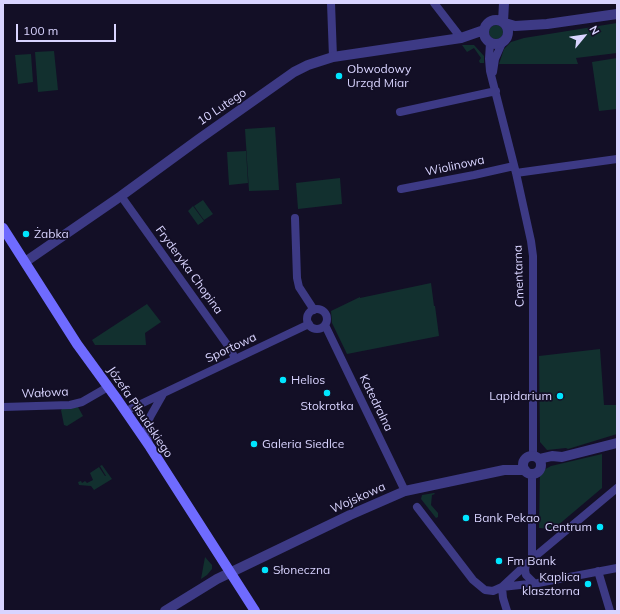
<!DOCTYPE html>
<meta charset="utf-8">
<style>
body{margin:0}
#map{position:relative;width:620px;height:614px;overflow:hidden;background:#130f26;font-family:Mulish,sans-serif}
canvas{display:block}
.frame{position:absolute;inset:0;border:4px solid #d9d4ff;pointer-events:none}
.north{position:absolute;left:564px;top:16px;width:40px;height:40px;-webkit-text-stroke:3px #130f26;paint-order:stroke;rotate:61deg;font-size:11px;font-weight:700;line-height:16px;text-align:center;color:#d9d4ff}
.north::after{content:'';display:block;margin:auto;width:14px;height:18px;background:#d9d4ff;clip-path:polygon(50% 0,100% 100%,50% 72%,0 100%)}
.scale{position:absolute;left:16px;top:24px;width:100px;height:18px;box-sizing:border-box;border:2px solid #d9d4ff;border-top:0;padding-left:5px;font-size:12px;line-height:14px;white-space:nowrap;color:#d9d4ff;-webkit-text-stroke:3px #130f26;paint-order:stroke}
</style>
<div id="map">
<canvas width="620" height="614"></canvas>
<div class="frame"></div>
<div class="north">N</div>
<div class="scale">100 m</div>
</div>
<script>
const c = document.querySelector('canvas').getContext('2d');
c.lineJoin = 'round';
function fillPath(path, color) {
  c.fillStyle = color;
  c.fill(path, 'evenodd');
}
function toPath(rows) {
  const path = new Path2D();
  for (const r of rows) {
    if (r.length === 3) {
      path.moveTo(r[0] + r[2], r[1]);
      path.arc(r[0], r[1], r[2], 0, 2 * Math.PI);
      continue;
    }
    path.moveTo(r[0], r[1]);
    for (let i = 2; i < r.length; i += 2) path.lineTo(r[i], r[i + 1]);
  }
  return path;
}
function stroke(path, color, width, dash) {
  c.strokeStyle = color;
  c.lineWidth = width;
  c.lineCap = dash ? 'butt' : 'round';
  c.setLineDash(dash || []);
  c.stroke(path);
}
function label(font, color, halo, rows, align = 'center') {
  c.font = font + ' Mulish,sans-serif';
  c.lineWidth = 3.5;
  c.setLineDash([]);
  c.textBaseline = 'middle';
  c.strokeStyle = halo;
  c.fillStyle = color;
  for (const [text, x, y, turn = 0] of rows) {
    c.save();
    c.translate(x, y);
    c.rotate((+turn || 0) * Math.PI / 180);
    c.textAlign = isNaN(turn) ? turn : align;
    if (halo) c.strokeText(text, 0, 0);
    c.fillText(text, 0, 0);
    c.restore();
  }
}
fillPath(toPath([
 [617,23,617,53,576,58,578,64,499,64,504,49,511,42,524,38],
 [496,32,7],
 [462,45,474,45,484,56,484,63,480,63,479,61,481,58,474,48,467,52],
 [54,51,58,90,38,92,35,52],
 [31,54,33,82,18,84,15,55],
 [617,58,617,109,599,111,592,62],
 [275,127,279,190,249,191,245,129],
 [246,151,248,183,229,185,227,152],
 [340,178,342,204,298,209,296,183],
 [203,200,213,214,204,220,194,206],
 [193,206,204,221,198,225,188,211],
 [431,283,434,306,435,306,439,336,347,354,332,323,331,311,360,297,360,298],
 [147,304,161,322,145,333,146,345,95,345,92,340],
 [600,349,604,405,617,405,617,434,568,449,566,448,547,450,540,442,539,356],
 [78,407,83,416,67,426,64,425,61,410,62,409],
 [602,454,602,488,557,526,552,529,539,528,540,472,551,466],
 [102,465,112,479,94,490,91,486,79,485,78,482,81,481,82,483,85,481,87,483,93,480,90,473,99,467,105,476,106,476,100,466],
 [434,493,435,494,432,495,431,505,438,513,438,517,436,518,421,499,422,495],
 [205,557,212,565,212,569,207,575,201,579]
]), '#12302f');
stroke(toPath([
 [331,3,333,57],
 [434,3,461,38],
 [490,43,489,59,490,71,516,173,531,241,533,256,533,456],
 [493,72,495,59,502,43],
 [400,112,496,91],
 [516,173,617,159],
 [401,189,474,175,514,166],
 [121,196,231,350,235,359],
 [295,218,297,278,299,287,314,310],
 [317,319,10],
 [325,325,405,491],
 [3,407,70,405,82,402,108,387],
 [126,411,309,324],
 [149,444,147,436,147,425,150,417,163,394],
 [532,473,532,559],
 [417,507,473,580,485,590,493,591,502,587,538,583,617,568],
 [526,564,525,570,526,575,534,583],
 [598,571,610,611],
 [502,587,532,559,617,488],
 [502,587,503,598,507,611]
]), '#3d3a85', 8);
stroke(toPath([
 [496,32,12],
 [503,22,504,3],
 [505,23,515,26,547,24,617,14],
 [25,262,121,196,199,139,294,72,308,65,333,57,461,38,484,30],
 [532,465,9],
 [539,459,552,456,562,457,617,443],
 [165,611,217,579,350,515,405,491,504,470,525,470]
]), '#3d3a85', 10);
stroke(toPath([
 [3,228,77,344,117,399,150,447,255,611]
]), '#6f6bff', 10);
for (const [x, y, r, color] of [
 [339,76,4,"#00e5ff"],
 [26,234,4,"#00e5ff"],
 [283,380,4,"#00e5ff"],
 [327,393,4,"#00e5ff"],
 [560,396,4,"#00e5ff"],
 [254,444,4,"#00e5ff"],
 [466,518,4,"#00e5ff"],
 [600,527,4,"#00e5ff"],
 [499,561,4,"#00e5ff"],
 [265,570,4,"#00e5ff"],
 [588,584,4,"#00e5ff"]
]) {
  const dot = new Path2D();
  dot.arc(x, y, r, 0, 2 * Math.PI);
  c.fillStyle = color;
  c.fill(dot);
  stroke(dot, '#130f26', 1.5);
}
label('12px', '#d9d4ff', '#130f26', [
 ["Obwodowy",347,69],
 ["Urząd Miar",347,83],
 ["Żabka",34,234],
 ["Helios",291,380],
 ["Lapidarium",552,396,"right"],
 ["Stokrotka",327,406,"center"],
 ["Galeria Siedlce",262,444],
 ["Bank Pekao",474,518],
 ["Centrum",592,527,"right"],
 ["Fm Bank",507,561],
 ["Słoneczna",273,570],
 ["Kaplica",580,577,"right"],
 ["klasztorna",580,591,"right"]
], 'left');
label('12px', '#d9d4ff', '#130f26', [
 ["10 Lutego",222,107,-34],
 ["Wiolinowa",455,166,-12],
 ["Fryderyka Chopina",189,270,54],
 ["Cmentarna",519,276,-92],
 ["Sportowa",231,348,-25],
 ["Wałowa",45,393,-3],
 ["Katedralna",376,403,64],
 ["Józefa Piłsudskiego",140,412,56],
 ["Wojskowa",358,498,-24]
]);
</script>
